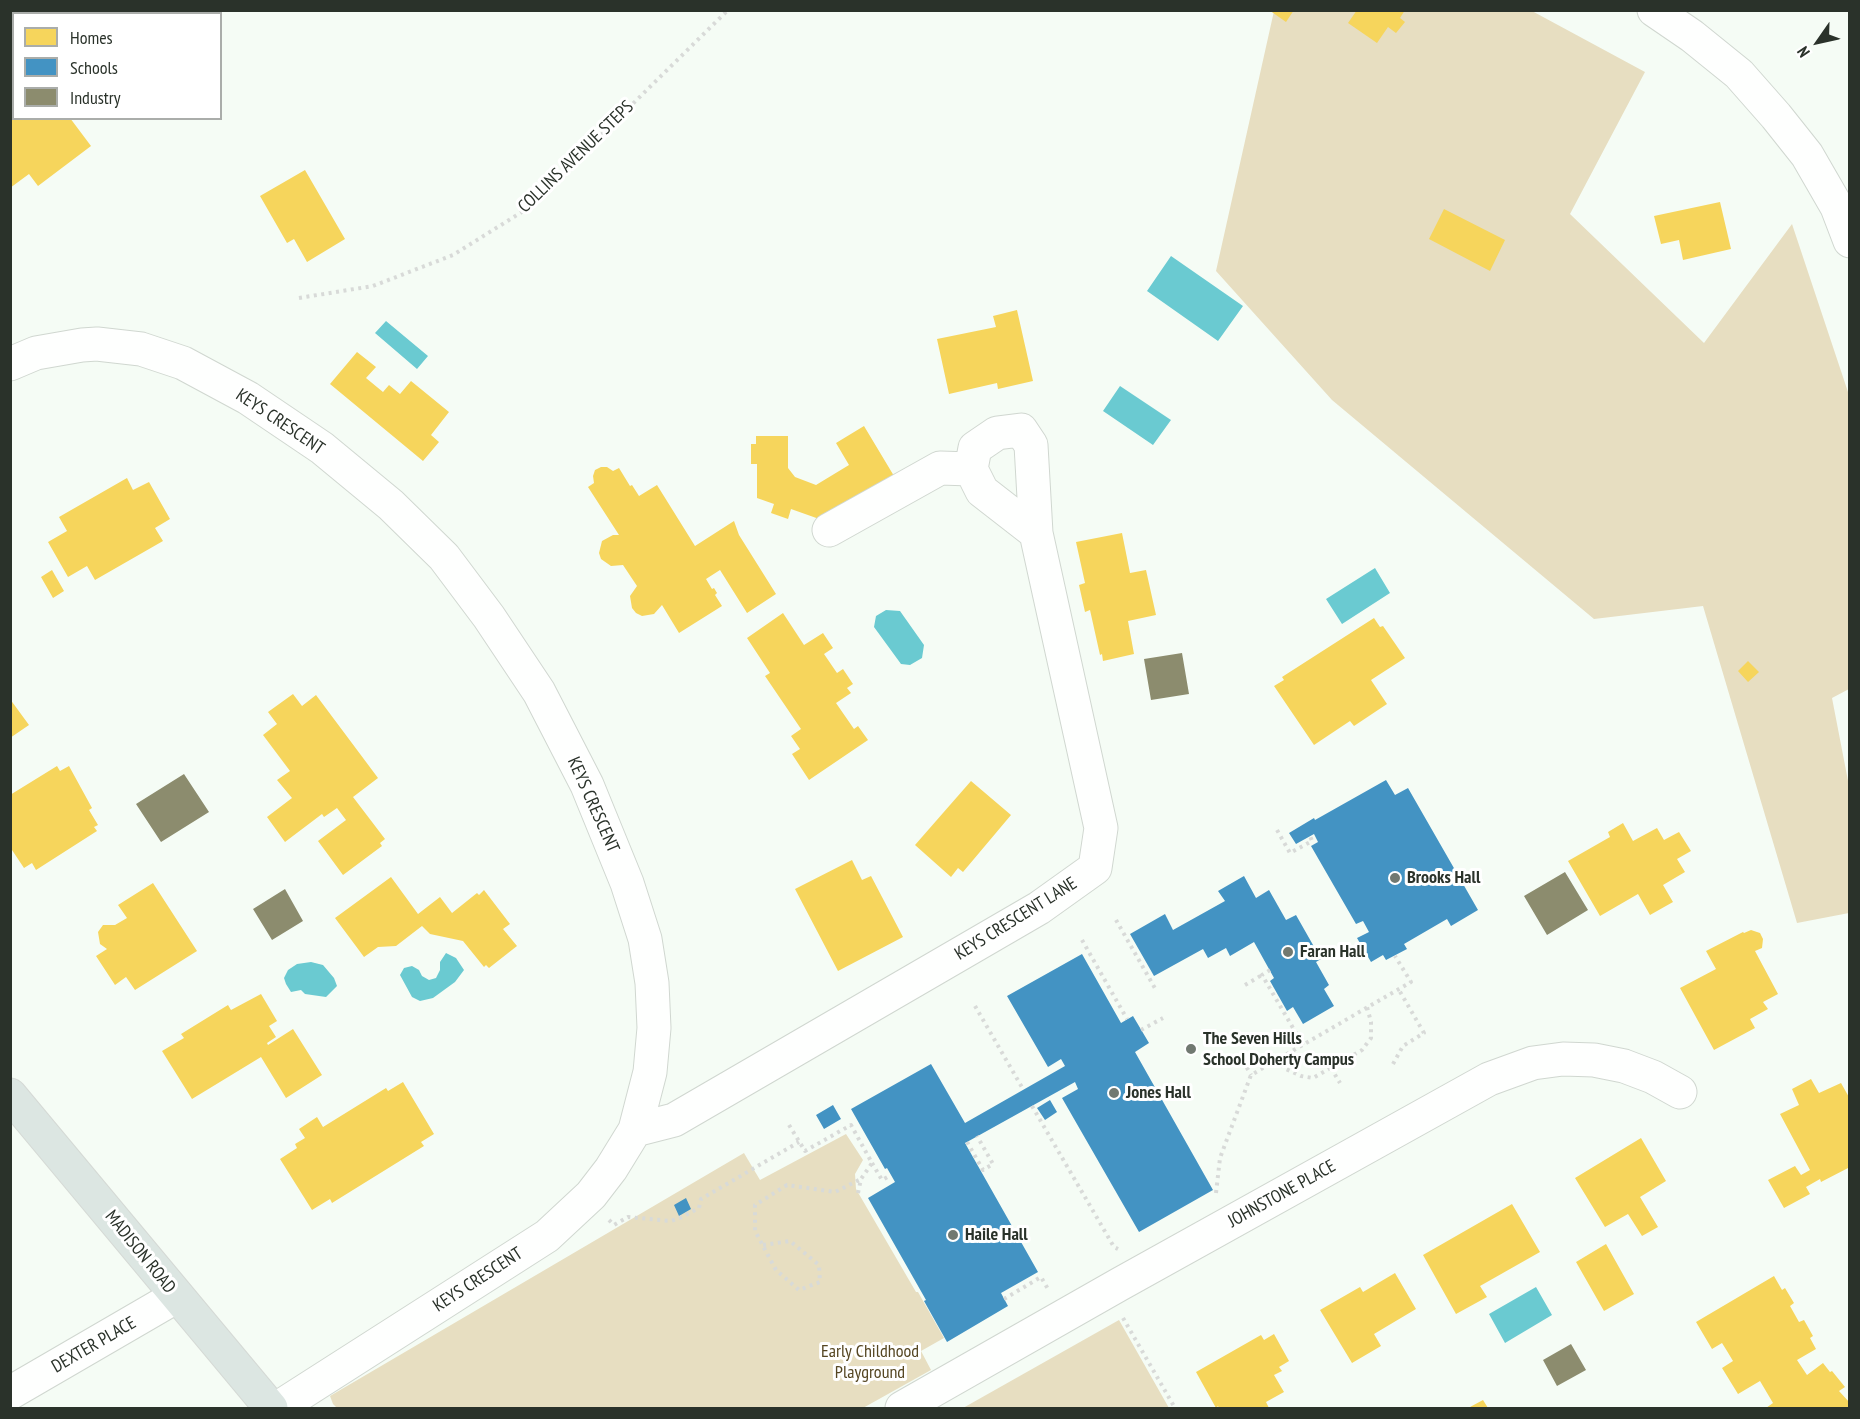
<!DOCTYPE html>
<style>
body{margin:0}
#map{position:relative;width:1860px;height:1419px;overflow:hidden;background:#f5fcf5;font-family:"PT Sans Narrow",sans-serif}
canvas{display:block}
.frame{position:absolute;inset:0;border:12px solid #2a322a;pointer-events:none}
.legend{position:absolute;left:12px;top:12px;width:210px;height:108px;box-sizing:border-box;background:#fff;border:2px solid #aaadaa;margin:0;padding:8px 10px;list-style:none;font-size:18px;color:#2a322a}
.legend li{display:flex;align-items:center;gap:12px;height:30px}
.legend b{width:30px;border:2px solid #aaadaa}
.north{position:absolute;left:1788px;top:12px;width:60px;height:60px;-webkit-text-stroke:4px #fff;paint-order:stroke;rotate:236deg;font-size:16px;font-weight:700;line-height:24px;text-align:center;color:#2a322a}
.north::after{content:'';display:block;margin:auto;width:21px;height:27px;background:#2a322a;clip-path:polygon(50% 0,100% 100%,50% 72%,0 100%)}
</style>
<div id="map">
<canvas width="1860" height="1419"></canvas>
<div class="frame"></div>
<ul class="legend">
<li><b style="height:16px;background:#f6d55c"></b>Homes</li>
<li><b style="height:16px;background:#4393c3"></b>Schools</li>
<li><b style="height:16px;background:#8c8c6e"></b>Industry</li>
</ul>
<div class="north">N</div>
</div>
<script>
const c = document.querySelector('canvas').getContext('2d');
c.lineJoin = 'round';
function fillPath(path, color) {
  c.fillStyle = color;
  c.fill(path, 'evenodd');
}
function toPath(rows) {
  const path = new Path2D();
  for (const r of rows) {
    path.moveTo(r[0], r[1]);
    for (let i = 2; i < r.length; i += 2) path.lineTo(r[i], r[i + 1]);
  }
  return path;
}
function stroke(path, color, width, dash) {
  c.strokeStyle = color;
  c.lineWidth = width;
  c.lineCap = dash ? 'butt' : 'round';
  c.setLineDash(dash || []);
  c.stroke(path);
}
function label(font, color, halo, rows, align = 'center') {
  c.font = font + ' "PT Sans Narrow",sans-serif';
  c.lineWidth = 6;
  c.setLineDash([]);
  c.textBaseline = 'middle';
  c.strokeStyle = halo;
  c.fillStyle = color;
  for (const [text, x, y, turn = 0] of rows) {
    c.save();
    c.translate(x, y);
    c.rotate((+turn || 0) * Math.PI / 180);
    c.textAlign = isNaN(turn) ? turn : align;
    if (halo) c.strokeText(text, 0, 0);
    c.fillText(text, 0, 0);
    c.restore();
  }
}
fillPath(toPath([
 [1274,11,1532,11,1645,72,1570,214,1704,343,1792,224,1849,395,1849,689,1832,698,1849,786,1849,913,1797,923,1703,606,1594,619,1332,400,1216,271],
 [846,1134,863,1160,855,1174,856,1189,916,1292,918,1292,944,1338,921,1351,931,1370,863,1408,337,1408,333,1404,330,1396,744,1153,760,1180],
 [1119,1320,1169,1408,963,1408]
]), '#e7dec1');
fillPath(toPath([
 [1171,256,1243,306,1218,341,1147,291],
 [386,321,428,356,417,369,375,333],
 [1120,386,1171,420,1153,445,1103,411],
 [1375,568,1390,593,1342,624,1326,599],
 [886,610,900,611,924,645,922,658,910,665,901,664,874,627,876,616],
 [446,953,456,958,464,970,455,982,433,998,420,1001,412,997,400,975,404,968,412,966,419,970,422,976,429,980,436,978,440,970,440,962],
 [311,962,323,965,334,978,337,986,326,997,305,994,301,990,291,992,286,984,284,978,288,970,297,964],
 [1536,1287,1552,1315,1505,1343,1489,1314]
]), '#6acad1');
fillPath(toPath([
 [1269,10,1294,10,1286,22],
 [1357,10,1405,10,1400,18,1405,22,1396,33,1388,27,1377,43,1348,23],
 [10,46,14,50,14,118,70,118,91,146,38,186,29,174,10,188],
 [305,170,345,239,307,262,294,239,287,243,260,196],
 [1720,202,1731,249,1683,260,1679,240,1661,244,1654,216],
 [1444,209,1505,240,1490,271,1429,239],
 [1017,310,1033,381,998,389,997,383,949,394,937,339,996,327,993,316],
 [357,352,376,367,366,378,383,392,389,385,400,394,411,381,449,412,431,435,439,442,423,461,330,384],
 [864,426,897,481,822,520,791,509,788,519,771,513,774,504,757,498,757,464,751,464,751,444,756,444,756,436,788,436,788,468,795,477,816,485,849,465,836,443],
 [601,467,607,467,613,471,619,468,630,486,632,485,639,496,657,485,695,546,734,521,739,535,776,594,747,613,720,570,706,579,712,589,714,588,717,593,715,595,722,606,679,633,662,605,654,614,642,616,636,613,632,608,630,596,637,586,623,565,611,566,601,559,599,553,602,541,613,535,619,535,588,487,594,483,593,476,595,470],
 [127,478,133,490,149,482,170,519,155,528,163,541,95,580,87,566,68,577,48,542,67,531,59,517],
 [1122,533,1130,573,1146,570,1156,615,1128,621,1134,654,1103,661,1102,654,1100,655,1090,610,1085,612,1079,585,1085,583,1076,542],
 [52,570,64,591,53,598,41,577],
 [783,613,804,645,823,633,833,648,824,654,837,673,843,669,853,684,847,688,851,693,836,703,854,729,858,726,868,740,809,780,792,754,800,749,791,736,801,729,765,676,770,673,747,638],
 [1374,618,1380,627,1383,626,1405,658,1371,680,1387,704,1354,726,1350,721,1314,745,1274,686,1284,680,1282,677],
 [1748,661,1759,672,1748,682,1738,671],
 [293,694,302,706,316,695,378,778,353,797,385,839,380,843,382,846,343,875,318,841,346,820,337,808,324,817,322,814,285,842,267,817,292,798,277,780,290,771,263,735,277,724,268,712],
 [10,699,29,725,10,738],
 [57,766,60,771,69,766,92,808,89,810,98,825,94,827,97,831,36,870,32,863,24,868,10,847,10,795],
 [971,781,1011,815,963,872,958,868,951,877,915,845],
 [1623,823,1633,841,1657,828,1664,840,1679,832,1691,851,1677,859,1685,872,1663,885,1673,902,1650,915,1638,894,1600,916,1568,861,1610,837,1608,832],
 [852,860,862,880,871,876,903,937,838,971,795,889],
 [391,877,418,914,440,897,452,913,477,893,479,895,484,890,510,924,503,929,517,946,489,968,486,965,484,967,463,941,430,934,422,926,396,946,378,947,364,957,335,918],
 [153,883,197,951,135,990,126,977,115,985,96,956,107,949,100,944,98,932,103,925,115,925,127,918,118,905],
 [1751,930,1760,933,1763,939,1762,948,1755,951,1778,994,1763,1002,1768,1009,1750,1019,1755,1028,1714,1050,1680,988,1716,969,1706,951,1743,932,1744,933],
 [261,994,277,1021,269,1026,276,1037,267,1043,268,1045,293,1029,322,1075,286,1098,261,1057,192,1099,162,1051,184,1038,181,1034,228,1005,231,1010],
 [1811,1079,1819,1093,1841,1083,1850,1099,1850,1167,1821,1182,1820,1179,1806,1187,1810,1194,1784,1208,1768,1180,1795,1166,1801,1175,1810,1170,1780,1114,1799,1105,1792,1089],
 [403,1082,434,1134,421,1142,424,1146,332,1203,330,1199,312,1210,280,1159,297,1148,295,1144,305,1138,299,1129,317,1117,323,1127,386,1088,388,1091],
 [1641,1138,1666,1181,1640,1197,1658,1227,1642,1236,1628,1214,1605,1227,1575,1178],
 [1512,1204,1540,1252,1480,1286,1487,1297,1456,1314,1423,1255],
 [1606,1244,1634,1294,1604,1311,1576,1262],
 [1395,1273,1416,1309,1374,1334,1381,1346,1352,1363,1320,1310,1360,1287,1363,1292],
 [1774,1276,1782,1290,1785,1288,1794,1303,1790,1306,1799,1322,1804,1320,1813,1336,1810,1338,1816,1349,1797,1360,1807,1375,1823,1363,1830,1372,1832,1371,1845,1387,1839,1391,1850,1403,1850,1408,1766,1408,1773,1403,1760,1381,1738,1394,1722,1368,1733,1361,1727,1351,1722,1343,1712,1349,1696,1322],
 [1274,1334,1289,1361,1279,1367,1282,1371,1274,1375,1284,1392,1266,1402,1269,1408,1219,1408,1218,1406,1216,1408,1196,1372,1261,1335,1264,1340],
 [1483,1400,1488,1408,1472,1408,1470,1407]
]), '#f6d55c');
fillPath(toPath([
 [1386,780,1395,795,1408,788,1478,910,1451,926,1447,919,1404,944,1407,949,1386,960,1383,955,1371,962,1357,938,1369,932,1363,921,1356,924,1311,846,1318,842,1314,834,1296,844,1289,833,1314,818,1315,820],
 [1244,876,1256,898,1269,890,1286,920,1296,915,1321,959,1316,962,1329,985,1324,989,1334,1006,1303,1024,1293,1007,1287,1011,1270,981,1274,978,1254,942,1230,956,1226,948,1208,958,1203,949,1154,976,1130,934,1165,914,1173,930,1225,901,1218,891],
 [1082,954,1121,1023,1133,1016,1149,1043,1135,1052,1213,1190,1139,1232,1062,1098,1078,1089,1075,1082,967,1142,965,1143,1038,1272,1001,1293,1008,1306,947,1342,924,1301,926,1300,868,1198,895,1182,887,1168,885,1169,851,1109,931,1064,965,1123,1065,1066,1061,1059,1048,1067,1007,996],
 [1050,1100,1057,1112,1045,1120,1037,1108],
 [833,1105,841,1119,824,1129,816,1115],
 [686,1198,691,1209,679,1216,674,1205]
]), '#4393c3');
fillPath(toPath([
 [1182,653,1189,694,1151,700,1144,659],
 [184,774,209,812,161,842,136,804],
 [1565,872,1588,910,1547,935,1524,896],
 [285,889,303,921,272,940,253,909],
 [1571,1344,1586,1370,1557,1386,1543,1360]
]), '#8c8c6e');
const minor = toPath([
 [1654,10,1692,36,1739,74,1776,116,1807,155,1837,207,1850,241],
 [10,364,36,353,82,345,97,344,141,349,183,363,248,398,322,448,391,505,444,557,489,617,539,692,587,785,627,883,645,939,652,983,654,1028,650,1072,635,1130,611,1169,591,1195,547,1236,278,1408],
 [829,530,940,468,971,469],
 [635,1130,674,1120,1039,908,1095,868,1101,828,1036,533,1031,445,1021,430,997,433,975,448,971,469,982,491,1036,533],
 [10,1393,177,1296],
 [902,1408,1120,1284,1489,1079,1533,1063,1563,1059,1594,1060,1624,1066,1653,1077,1680,1092]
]);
const major = toPath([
 [10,1095,271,1408]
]);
stroke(minor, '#d0d7d0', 35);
stroke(major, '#d5d9d5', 35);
stroke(toPath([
 [299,298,373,286,453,255,525,210,728,10],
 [1277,830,1290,853,1312,841,1310,836],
 [1116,920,1156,990],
 [1082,940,1127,1019],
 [1270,970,1262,975,1303,1045],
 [1245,985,1262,975],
 [975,1006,1023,1089],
 [1141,1030,1163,1018],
 [1275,1060,1286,1069,1301,1076,1313,1078,1362,1050,1371,1038,1371,1022,1367,1007],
 [1243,1061,1251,1075],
 [1393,1064,1403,1046,1424,1033,1399,990],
 [1331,1068,1340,1083],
 [1032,1106,1114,1247,1118,1249],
 [789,1125,805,1151,851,1125,872,1163,861,1179,858,1193],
 [967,1142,983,1170,993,1164,977,1136],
 [872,1163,882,1180,891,1175],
 [1216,1193,1220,1158,1251,1075,1411,982,1395,956],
 [609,1220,614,1225,628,1217,671,1221,682,1217,699,1208,701,1199,799,1142],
 [763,1245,790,1241,819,1265,820,1282,799,1290,776,1270,755,1231,755,1205,787,1185,835,1192,861,1179],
 [1004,1299,1041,1277,1048,1289],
 [1123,1318,1175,1408]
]), '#d8dad8', 4, [3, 4.5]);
stroke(minor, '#fefffe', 33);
stroke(major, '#dce6e2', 33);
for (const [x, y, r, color] of [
 [1395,878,6,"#717971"],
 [1288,952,6,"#717971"],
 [1191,1049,6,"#717971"],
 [1114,1093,6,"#717971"],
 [953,1235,6,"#717971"]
]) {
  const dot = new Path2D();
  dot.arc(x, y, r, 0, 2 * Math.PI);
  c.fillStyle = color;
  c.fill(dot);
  stroke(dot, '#fff', 2);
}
label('18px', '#2a322a', '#fff', [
 ["COLLINS AVENUE STEPS",576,157,-44],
 ["KEYS CRESCENT",280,422,34],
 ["KEYS CRESCENT",593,805,66],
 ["KEYS CRESCENT LANE",1016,919,-32],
 ["JOHNSTONE PLACE",1282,1194,-29],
 ["MADISON ROAD",140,1252,51],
 ["KEYS CRESCENT",478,1280,-33],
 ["DEXTER PLACE",94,1345,-30]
]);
label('bold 18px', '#2a322a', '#fff', [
 ["Brooks Hall",1407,878],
 ["Faran Hall",1300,952],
 ["The Seven Hills",1203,1039],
 ["School Doherty Campus",1203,1060],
 ["Jones Hall",1126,1093],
 ["Haile Hall",965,1235]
], 'left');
label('18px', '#554622', '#fff', [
 ["Early Childhood",870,1352],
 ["Playground",870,1373]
]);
</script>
